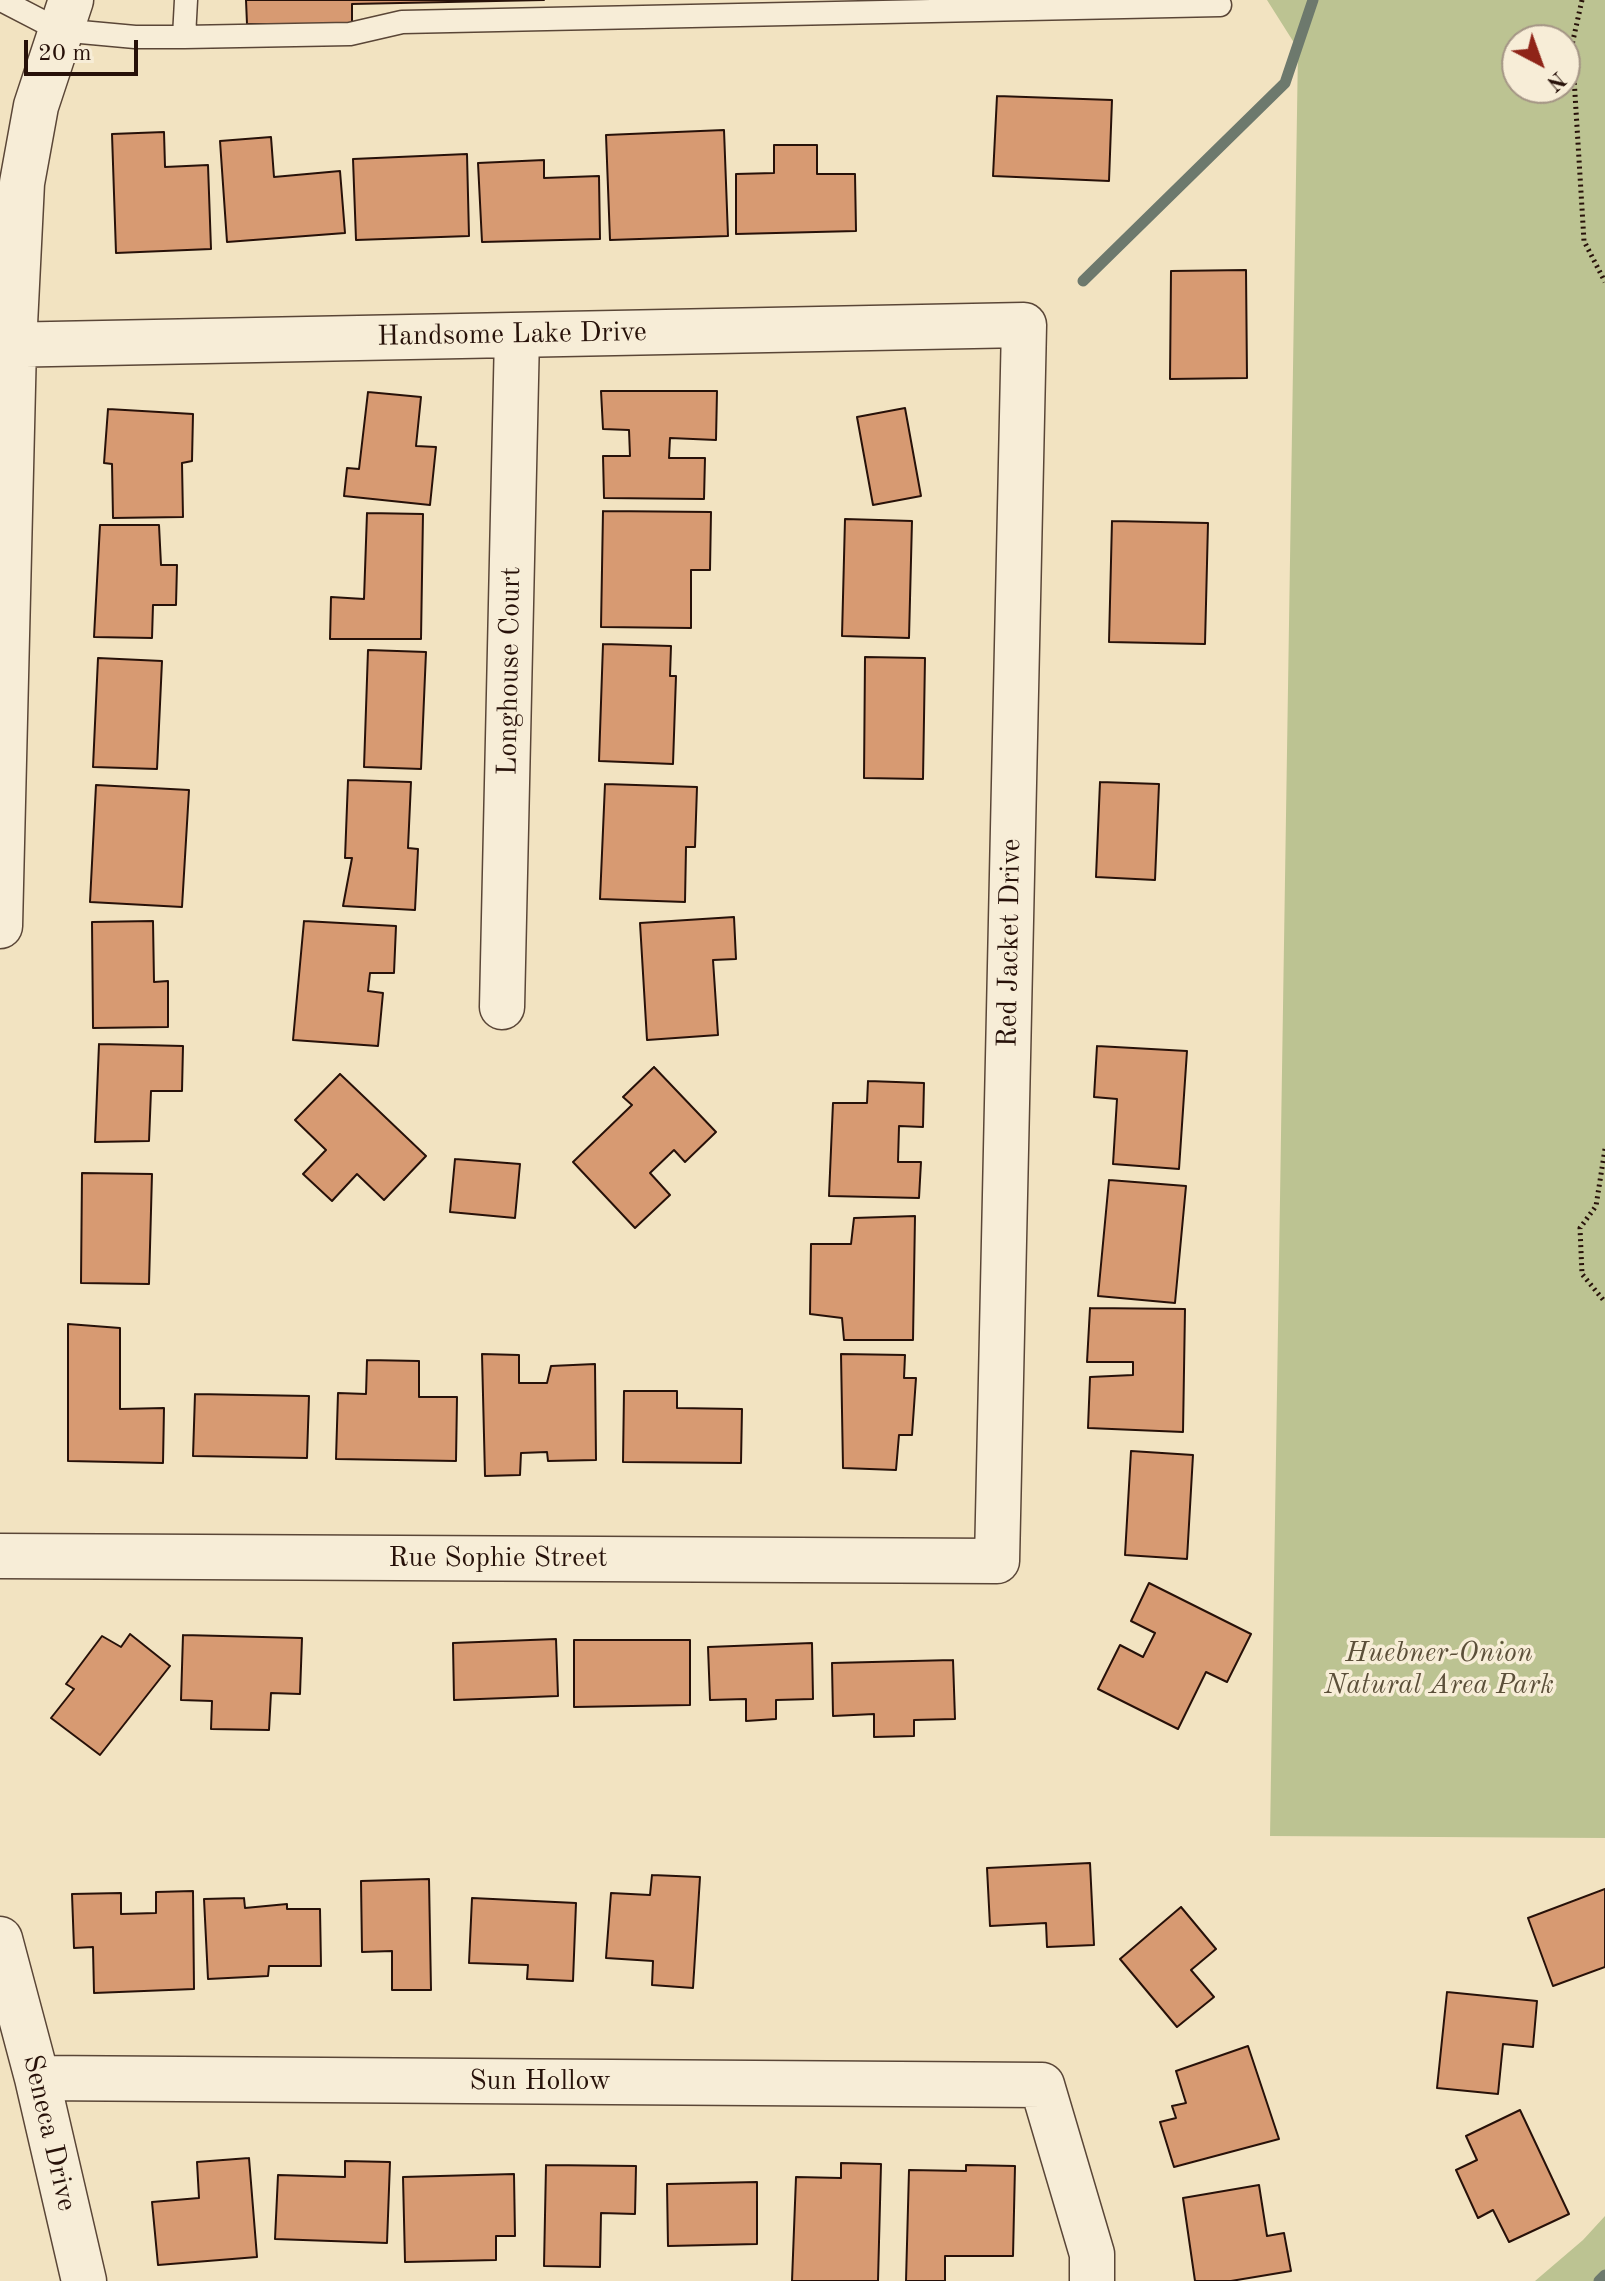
<!DOCTYPE html>
<style>
body{margin:0}
#map{position:relative;width:1605px;height:2281px;overflow:hidden;background:#f2e3c1;font-family:"Old Standard TT",serif}
canvas{display:block}
.north{position:absolute;left:1501px;top:24px;width:80px;height:80px;box-sizing:border-box;background:#f7edd7;border:2px solid #a49585;border-radius:50%;rotate:139deg;font-size:22px;font-weight:700;line-height:32px;text-align:center;color:#271109}
.north::after{content:'';display:block;margin:auto;width:28px;height:36px;background:#8f2418;clip-path:polygon(50% 0,100% 100%,50% 72%,0 100%)}
.scale{position:absolute;left:24px;top:40px;width:114px;height:36px;box-sizing:border-box;border:4px solid #271109;border-top:0;padding-left:10px;font-size:24px;line-height:28px;white-space:nowrap;color:#271109;-webkit-text-stroke:6px #f7edd7;paint-order:stroke}
</style>
<div id="map">
<canvas width="1605" height="2281"></canvas>
<div class="north">N</div>
<div class="scale">20 m</div>
</div>
<script>
const c = document.querySelector('canvas').getContext('2d');
c.lineJoin = 'round';
function fillPath(path, color) {
  c.fillStyle = color;
  c.fill(path, 'evenodd');
}
function toPath(rows) {
  const path = new Path2D();
  for (const r of rows) {
    path.moveTo(r[0], r[1]);
    for (let i = 2; i < r.length; i += 2) path.lineTo(r[i], r[i + 1]);
  }
  return path;
}
function stroke(path, color, width, dash) {
  c.strokeStyle = color;
  c.lineWidth = width;
  c.lineCap = dash ? 'butt' : 'round';
  c.setLineDash(dash || []);
  c.stroke(path);
}
function label(font, color, halo, rows, align = 'center') {
  c.font = font + ' "Old Standard TT",serif';
  c.lineWidth = 7;
  c.setLineDash([]);
  c.textBaseline = 'middle';
  c.strokeStyle = halo;
  c.fillStyle = color;
  for (const [text, x, y, turn = 0] of rows) {
    c.save();
    c.translate(x, y);
    c.rotate((+turn || 0) * Math.PI / 180);
    c.textAlign = isNaN(turn) ? turn : align;
    if (halo) c.strokeText(text, 0, 0);
    c.fillText(text, 0, 0);
    c.restore();
  }
}
fillPath(toPath([
 [1267,0,1605,0,1605,1838,1270,1836,1298,49],
 [1517,40,1565,40,1565,88,1517,88],
 [1605,2216,1605,2281,1535,2281,1583,2240]
]), '#bcc392');
stroke(toPath([
 [1083,281,1285,83,1313,0],
 [1599,2281,1605,2275]
]), '#6d796d', 11);
const building = toPath([
 [246,0,544,0,352,4,352,24,247,24,246,0],
 [997,96,1112,100,1109,181,993,176,997,96],
 [724,130,728,236,610,240,606,135,724,130],
 [164,132,165,167,208,165,211,249,116,253,112,134,164,132],
 [271,137,274,177,340,171,345,233,227,242,220,141,271,137],
 [774,145,817,145,817,174,855,174,856,231,736,234,736,174,774,173,774,145],
 [467,154,469,236,356,240,353,159,467,154],
 [544,160,544,178,599,176,600,239,482,242,478,163,544,160],
 [1246,270,1247,378,1170,379,1171,271,1246,270],
 [601,391,717,391,716,440,670,438,669,458,705,458,704,499,604,498,603,456,630,456,629,430,603,429,601,391],
 [368,392,421,397,416,446,436,447,430,505,344,496,347,468,359,469,368,392],
 [905,408,921,496,873,505,857,417,905,408],
 [108,409,193,414,192,461,182,463,183,517,113,518,112,464,104,463,108,409],
 [603,511,711,512,710,570,691,570,691,628,601,627,603,511],
 [367,513,423,514,421,639,330,639,331,597,364,599,367,513],
 [845,519,912,521,909,638,842,636,845,519],
 [1112,521,1208,523,1205,644,1109,642,1112,521],
 [100,525,159,525,161,565,177,565,176,605,153,605,152,638,94,637,100,525],
 [603,644,671,646,670,676,676,676,673,764,599,761,603,644],
 [368,650,426,652,421,769,364,767,368,650],
 [865,657,925,658,923,779,864,778,865,657],
 [98,658,162,661,157,769,93,767,98,658],
 [348,780,411,782,408,848,418,849,415,910,343,906,352,858,345,858,348,780],
 [1100,782,1159,784,1155,880,1096,877,1100,782],
 [605,784,697,787,695,847,686,847,685,902,600,899,605,784],
 [96,785,189,790,182,907,90,902,96,785],
 [734,917,736,959,713,960,718,1035,647,1040,640,923,734,917],
 [153,921,154,982,168,981,168,1027,93,1028,92,922,153,921],
 [304,921,396,926,394,973,370,973,368,991,383,993,378,1046,293,1040,304,921],
 [99,1044,183,1046,182,1091,151,1091,149,1141,95,1142,99,1044],
 [1097,1046,1187,1051,1179,1169,1113,1164,1117,1099,1094,1097,1097,1046],
 [654,1067,716,1132,685,1162,674,1150,650,1173,670,1195,635,1228,573,1162,632,1105,623,1097,654,1067],
 [340,1074,426,1156,384,1200,357,1174,332,1201,303,1174,326,1150,295,1120,340,1074],
 [868,1081,924,1083,923,1127,899,1126,898,1162,921,1162,919,1198,829,1196,833,1103,867,1103,868,1081],
 [455,1159,520,1164,515,1218,450,1212,455,1159],
 [82,1173,152,1174,149,1284,81,1283,82,1173],
 [1109,1180,1186,1186,1175,1303,1098,1296,1109,1180],
 [915,1216,913,1340,844,1340,842,1318,810,1314,811,1244,851,1244,854,1218,915,1216],
 [1090,1308,1185,1309,1183,1432,1088,1428,1090,1377,1133,1375,1133,1362,1087,1362,1090,1308],
 [68,1324,120,1328,120,1409,164,1408,163,1463,68,1461,68,1324],
 [482,1354,519,1355,519,1383,547,1383,551,1366,595,1364,596,1460,548,1461,547,1452,521,1453,520,1475,485,1476,482,1354],
 [841,1354,905,1355,904,1378,916,1378,912,1435,899,1435,896,1470,843,1468,841,1354],
 [367,1360,419,1361,419,1397,457,1397,456,1461,336,1459,338,1393,366,1394,367,1360],
 [624,1391,677,1391,677,1408,742,1409,741,1463,623,1462,624,1391],
 [195,1394,309,1396,307,1458,193,1456,195,1394],
 [1131,1451,1193,1455,1187,1559,1125,1555,1131,1451],
 [1149,1583,1251,1634,1227,1682,1206,1672,1178,1729,1098,1689,1120,1645,1143,1657,1155,1633,1131,1621,1149,1583],
 [130,1634,170,1666,100,1755,51,1718,74,1689,66,1684,102,1636,121,1647,130,1634],
 [183,1635,302,1638,300,1694,271,1693,269,1730,211,1729,212,1701,181,1700,183,1635],
 [556,1639,558,1696,454,1700,453,1643,556,1639],
 [574,1640,690,1640,690,1705,574,1707,574,1640],
 [812,1643,813,1699,776,1700,776,1719,746,1721,746,1699,710,1700,708,1647,812,1643],
 [953,1660,955,1719,914,1720,914,1736,874,1737,874,1714,833,1716,832,1663,953,1660],
 [1090,1863,1094,1945,1047,1947,1046,1923,990,1926,987,1868,1090,1863],
 [652,1875,700,1877,693,1988,652,1985,653,1961,606,1958,611,1893,650,1895,652,1875],
 [429,1879,431,1990,392,1990,392,1951,362,1952,361,1881,429,1879],
 [1605,1889,1605,1967,1553,1986,1528,1918,1605,1889],
 [193,1891,194,1989,94,1993,93,1947,74,1948,72,1894,121,1893,121,1914,156,1913,156,1892,193,1891],
 [244,1898,245,1908,287,1904,287,1909,320,1909,321,1966,269,1966,268,1976,208,1979,204,1899,244,1898],
 [472,1898,576,1903,573,1981,527,1979,528,1965,469,1963,472,1898],
 [1181,1907,1216,1949,1191,1970,1214,1997,1177,2027,1120,1959,1181,1907],
 [1447,1992,1537,2001,1533,2047,1503,2044,1498,2094,1437,2088,1447,1992],
 [1248,2046,1279,2139,1174,2167,1160,2122,1176,2118,1172,2106,1186,2103,1176,2071,1248,2046],
 [1520,2110,1569,2214,1509,2242,1493,2210,1478,2218,1456,2170,1477,2160,1466,2136,1520,2110],
 [249,2158,257,2257,158,2265,152,2202,199,2198,197,2162,249,2158],
 [345,2161,390,2162,387,2243,275,2239,278,2175,345,2177,345,2161],
 [841,2163,881,2164,878,2281,792,2281,796,2177,841,2178,841,2163],
 [546,2165,636,2166,635,2214,601,2213,600,2267,544,2266,546,2165],
 [966,2165,1015,2166,1013,2256,945,2256,945,2281,906,2281,909,2170,966,2171,966,2165],
 [514,2174,515,2236,496,2236,496,2260,405,2262,403,2177,514,2174],
 [757,2182,757,2244,668,2246,667,2184,757,2182],
 [1259,2185,1267,2236,1284,2233,1291,2271,1231,2281,1195,2281,1183,2198,1259,2185]
]);
fillPath(building, '#d79a72');
stroke(building, '#271109', 2);
const service = toPath([
 [1,0,59,30,135,37,184,37],
 [186,0,184,37,350,34,402,22,1220,5,1217,0]
]);
const minor = toPath([
 [0,345,1024,325,997,1561,0,1556],
 [0,926,14,345,22,183,36,106,71,0],
 [502,1007,517,335],
 [0,1939,37,2078,84,2281],
 [37,2078,1042,2085,1092,2254,1092,2281]
]);
stroke(service, '#5a4637', 25);
stroke(minor, '#5a4637', 47);
stroke(toPath([
 [1582,0,1572,45,1584,241,1605,282],
 [1605,1149,1596,1206,1580,1228,1582,1274,1605,1302]
]), '#271109', 5, [2, 4]);
stroke(service, '#f7edd7', 22);
stroke(minor, '#f7edd7', 44);
label('28px', '#271109', '#f7edd7', [
 ["Handsome Lake Drive",512,335,-1],
 ["Longhouse Court",510,671,-89],
 ["Red Jacket Drive",1010,943,-89],
 ["Rue Sophie Street",498,1559],
 ["Sun Hollow",540,2082],
 ["Seneca Drive",49,2133,77]
]);
label('italic 28px', '#5b4f39', '#f7edd7', [
 ["Huebner-Onion",1439,1654],
 ["Natural Area Park",1439,1686]
]);
</script>
